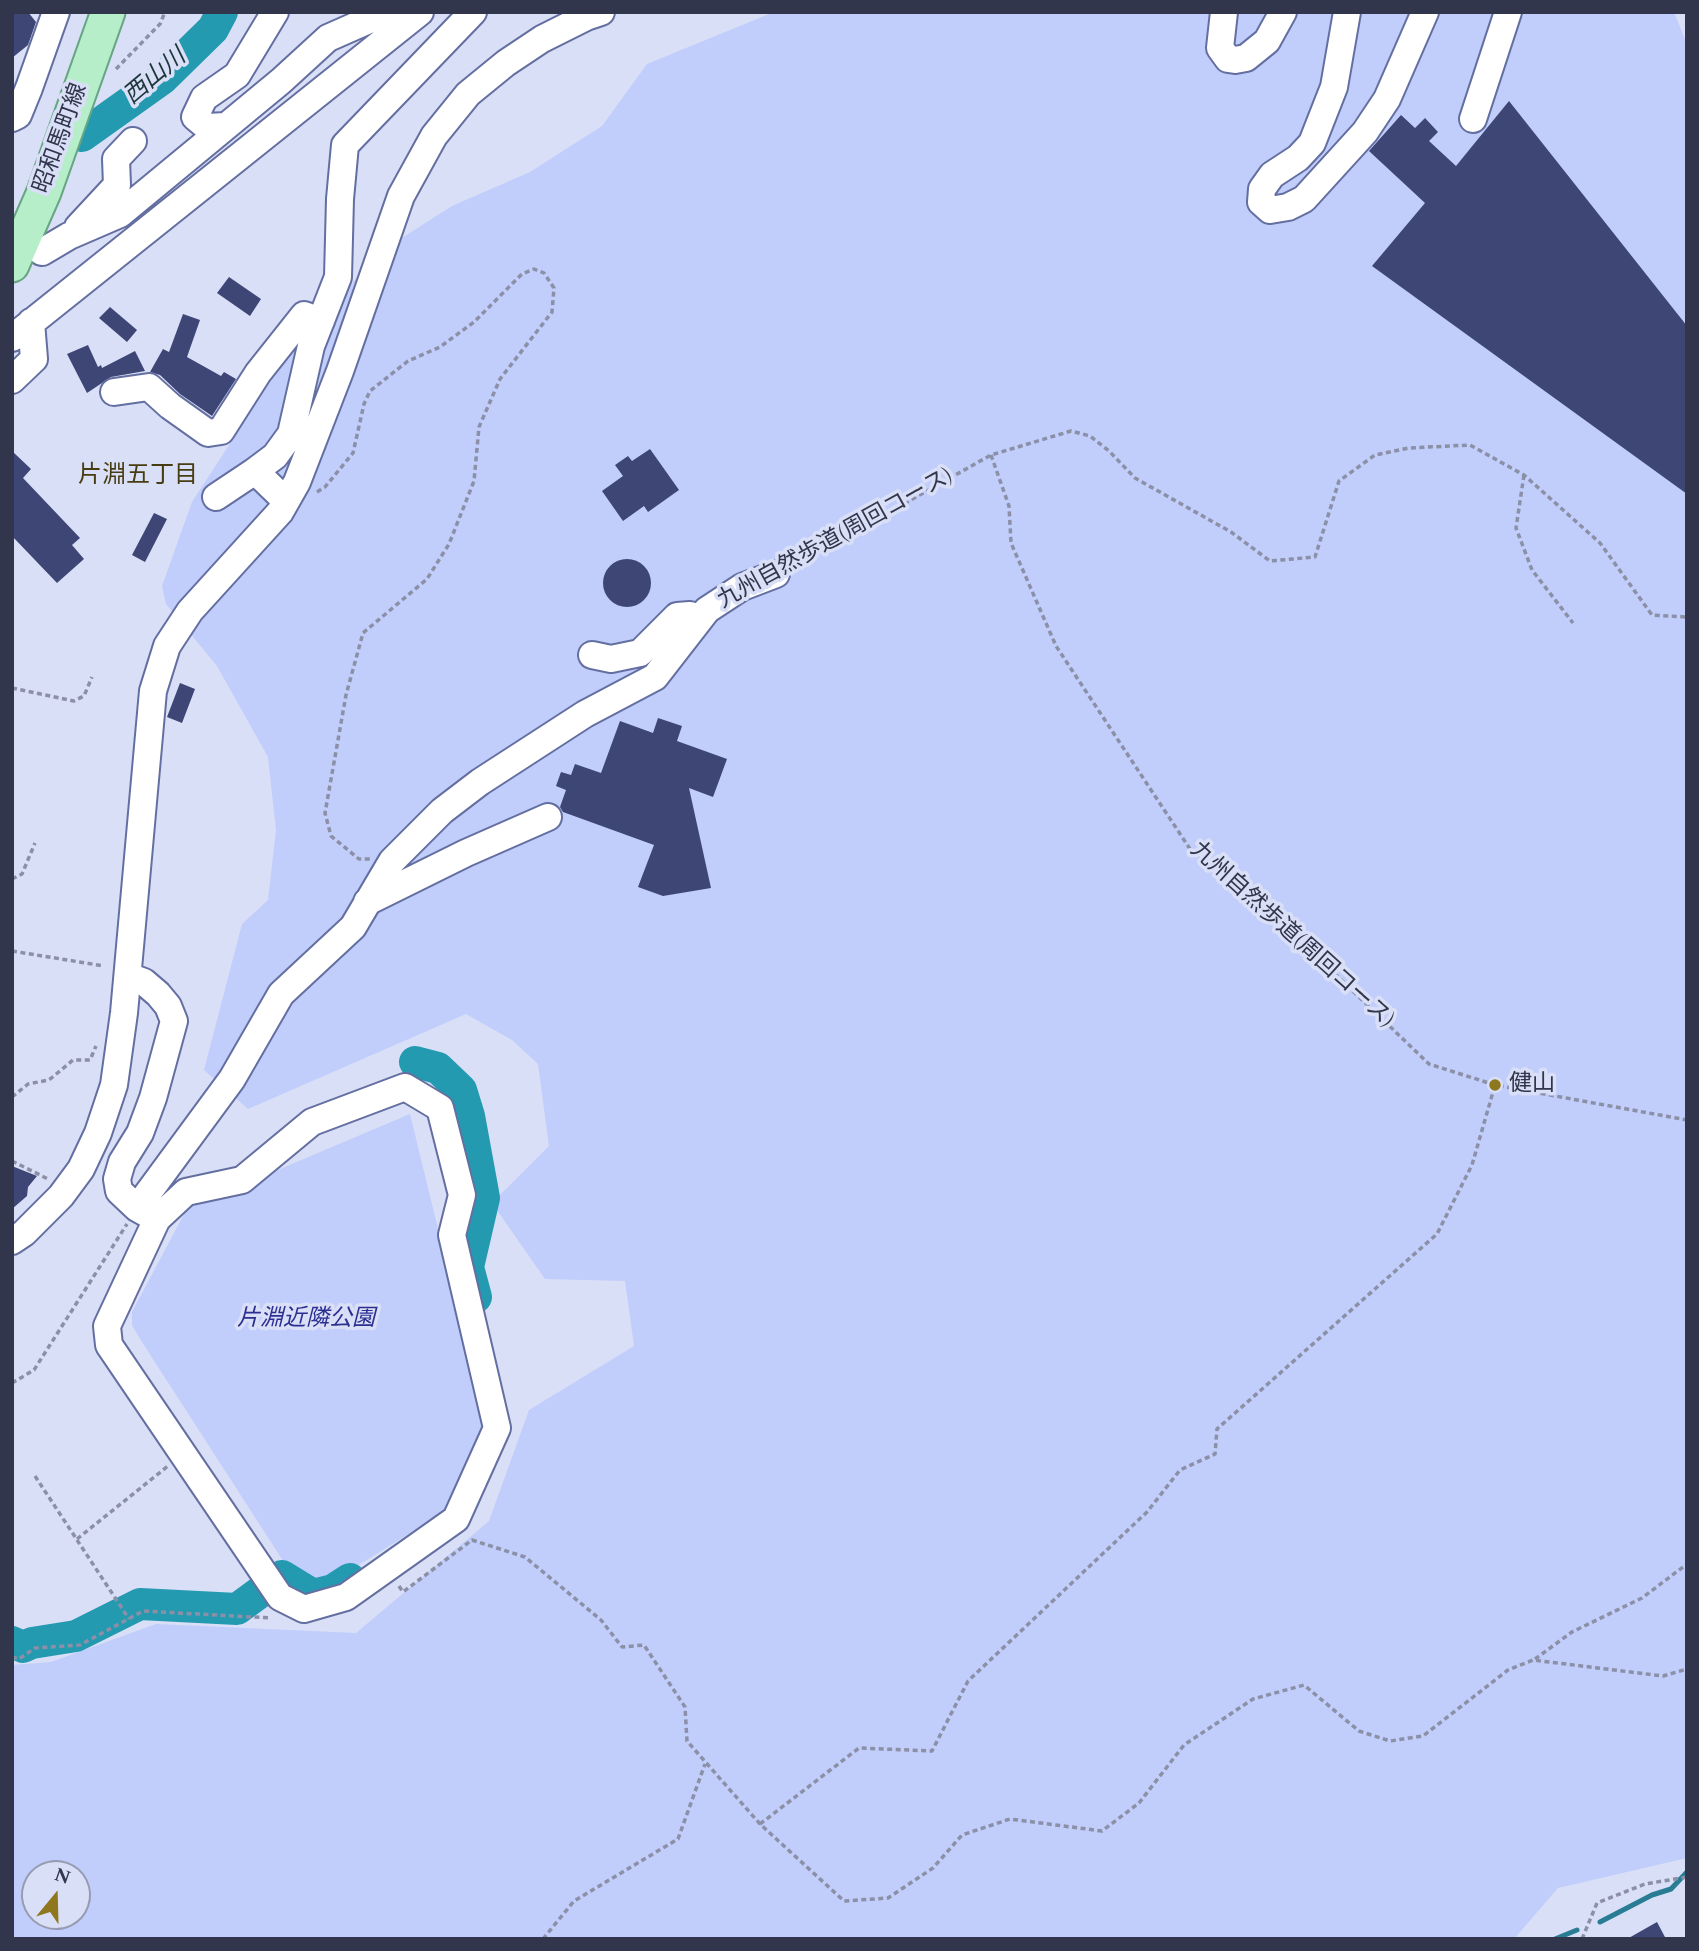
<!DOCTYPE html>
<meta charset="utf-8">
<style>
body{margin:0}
#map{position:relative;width:1699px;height:1951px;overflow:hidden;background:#d9dff6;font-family:Spectral,serif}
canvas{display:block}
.frame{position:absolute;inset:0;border:14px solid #31364c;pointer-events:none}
.north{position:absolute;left:21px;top:1860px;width:70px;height:70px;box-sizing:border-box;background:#d9dff6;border:2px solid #969bb2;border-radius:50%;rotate:19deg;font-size:19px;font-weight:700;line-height:28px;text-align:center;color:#31364c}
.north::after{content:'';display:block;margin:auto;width:24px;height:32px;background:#8e771c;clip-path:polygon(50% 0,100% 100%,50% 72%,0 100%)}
</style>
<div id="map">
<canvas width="1699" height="1951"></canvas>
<div class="frame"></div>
<div class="north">N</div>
</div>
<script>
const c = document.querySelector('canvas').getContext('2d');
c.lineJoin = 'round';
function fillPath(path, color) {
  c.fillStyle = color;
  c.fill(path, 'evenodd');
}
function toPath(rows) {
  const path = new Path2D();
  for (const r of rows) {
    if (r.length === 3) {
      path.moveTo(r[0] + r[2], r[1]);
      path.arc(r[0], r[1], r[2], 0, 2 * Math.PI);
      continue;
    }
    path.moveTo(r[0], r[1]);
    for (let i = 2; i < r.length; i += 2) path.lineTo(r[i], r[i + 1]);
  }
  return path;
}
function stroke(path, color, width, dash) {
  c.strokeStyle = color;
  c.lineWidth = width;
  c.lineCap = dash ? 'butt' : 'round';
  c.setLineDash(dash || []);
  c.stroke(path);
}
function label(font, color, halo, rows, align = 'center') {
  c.font = font + ' Spectral,"Noto Sans JP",serif';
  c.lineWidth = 7;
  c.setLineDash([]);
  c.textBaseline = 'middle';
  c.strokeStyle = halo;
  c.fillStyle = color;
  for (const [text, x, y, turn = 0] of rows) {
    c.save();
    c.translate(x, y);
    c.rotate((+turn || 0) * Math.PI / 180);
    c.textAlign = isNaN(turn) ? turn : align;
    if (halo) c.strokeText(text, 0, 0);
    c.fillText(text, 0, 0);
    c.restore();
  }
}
fillPath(toPath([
 [774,12,1674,12,1687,45,1687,1858,1558,1888,1514,1939,12,1939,12,1665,51,1662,156,1624,356,1633,489,1521,529,1410,634,1346,625,1281,545,1279,492,1203,549,1146,538,1064,512,1040,466,1014,248,1109,204,1070,242,924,268,900,276,830,268,757,217,666,166,604,162,586,192,502,289,353,380,252,452,206,530,172,602,126,647,64],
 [35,1874,77,1874,77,1916,35,1916],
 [410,1114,486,1426,450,1508,333,1581,309,1582,289,1570,140,1339,132,1325,132,1312,191,1201,240,1186]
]), '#c1cdfb');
stroke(toPath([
 [1600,1922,1652,1895,1671,1889,1687,1872],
 [1555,1939,1577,1930]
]), '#287c93', 5);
stroke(toPath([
 [82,136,162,79,213,29,222,12],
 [415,1062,438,1068,461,1090,469,1116,484,1198,468,1267,476,1297],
 [12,1642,23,1647,32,1643,76,1636,140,1604,237,1609,282,1576,313,1595,333,1590,350,1579]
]), '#249ab1', 32);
fillPath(toPath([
 [12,12,28,12,36,22,28,45,12,58],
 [1509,101,1687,326,1687,494,1372,266,1425,203,1369,151,1401,115,1415,128,1425,118,1438,132,1429,141,1456,166],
 [229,277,261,299,250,316,217,293],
 [110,307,137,330,127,342,99,318],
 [183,314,200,320,187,357,221,376,224,372,236,379,212,416,180,394,160,375,150,372,163,349,169,352],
 [88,345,98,367,101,365,102,368,135,351,145,371,111,377,87,393,67,354],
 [650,449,679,490,648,512,644,506,623,521,602,491,623,476,615,465,628,456,632,461],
 [12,451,31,469,23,478,80,538,72,545,84,559,57,583,12,536],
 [154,513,167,519,145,562,132,555],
 [627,583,24],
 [180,683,195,689,182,723,167,717],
 [658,718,682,726,677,741,727,759,713,797,689,788,711,888,663,896,638,887,654,845,563,812,560,807,566,790,556,786,561,772,571,775,575,764,601,773,620,721,653,733],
 [12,1166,37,1176,28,1187,27,1196,12,1209],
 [1657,1922,1666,1939,1627,1939]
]), '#3d4675');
const minor = toPath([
 [1224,12,1220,48,1228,59,1235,60,1246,58,1267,41,1283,12],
 [1347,12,1334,87,1312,143,1298,158,1272,175,1262,189,1261,202,1270,210,1288,207,1304,199,1365,132,1387,99,1425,12],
 [12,118,18,115,29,88,56,12],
 [1473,119,1508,12],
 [226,126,207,127,195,117,204,98,237,75,275,12],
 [78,227,117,185,116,159,133,141],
 [42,252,69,236,120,214,281,81,328,38,387,12],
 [12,338,420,12],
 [12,380,34,359,31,322],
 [114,392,149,387,170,406,208,433,221,431,258,373,304,315,321,321],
 [216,497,255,471],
 [286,501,255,471,275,456,291,434,311,346,338,277,340,199,345,145,473,12],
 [592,655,611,659,640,653,677,616,690,615,700,618],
 [367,902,466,853,548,817],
 [128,976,144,982,158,994,168,1006,174,1021,153,1098,140,1133,122,1162,117,1179,119,1191,137,1208],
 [405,1087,440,1108,462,1195,452,1235,497,1428,456,1519,346,1597,304,1609,280,1597,109,1345,107,1326,157,1219,186,1192,242,1180,312,1122,405,1087],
 [157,1219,137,1208,232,1079,281,994,353,927,392,861,442,811,480,782,585,714,655,677,707,610,742,587,776,574],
 [12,1241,24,1233,61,1196,81,1169,98,1133,114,1085,124,1013,153,691,167,646,190,611,280,512,297,482,340,371,401,196,434,136,468,94,506,63,542,39,586,17,601,12]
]);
const major = toPath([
 [12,265,44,192,108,12]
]);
stroke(minor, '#646fa1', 30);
stroke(major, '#66a685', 37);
stroke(toPath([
 [116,69,160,24,165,12],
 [991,455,1009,506,1011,543,1056,646,1190,849,1310,950,1429,1064,1495,1085,1687,1120],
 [1524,475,1516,528,1532,570,1573,623],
 [317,492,325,487,353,453,364,404,370,391,408,361,440,347,474,322,522,274,534,269,544,273,554,288,552,312,500,379,479,427,474,481,449,544,427,579,363,633,346,695,325,813,331,836,359,859,370,859],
 [793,566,991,455,1071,431,1090,436,1109,451,1135,478,1231,532,1270,561,1315,557,1339,481,1375,455,1409,448,1470,445,1524,475,1600,543,1652,615,1687,617],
 [12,688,74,701,84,696,92,677],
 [12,879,22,874,35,843],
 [12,951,104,966],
 [12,1097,28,1084,49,1080,73,1060,90,1060,96,1046],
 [12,1161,48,1179],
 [12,1383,34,1370,127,1224],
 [35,1476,129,1619],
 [77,1539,168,1466],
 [399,1586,403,1592,472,1540,525,1557,601,1620,622,1647,644,1645,685,1707,687,1741,760,1824,844,1901,888,1898,933,1868,962,1835,1010,1819,1102,1831,1139,1803,1184,1745,1253,1699,1304,1685,1359,1731,1390,1741,1423,1736,1508,1670,1533,1660,1663,1676,1687,1669],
 [12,1657,19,1659,35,1648,80,1645,143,1611,271,1618],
 [1535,1659,1572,1632,1642,1598,1687,1564],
 [760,1824,859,1748,932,1751,968,1681,1147,1512,1180,1470,1215,1454,1217,1429,1437,1234,1472,1165,1495,1085],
 [543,1939,574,1901,678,1839,705,1764],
 [1582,1939,1597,1903,1645,1884,1687,1877]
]), '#8b90a7', 3.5, [5, 3.5]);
stroke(minor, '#fff', 26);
stroke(major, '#b5eec8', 33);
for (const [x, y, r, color] of [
 [1495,1085,7,"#8e771c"]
]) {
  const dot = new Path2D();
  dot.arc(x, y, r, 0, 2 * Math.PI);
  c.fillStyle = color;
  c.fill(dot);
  stroke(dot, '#d9dff6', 2.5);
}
label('23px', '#31364c', '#d9dff6', [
 ["昭和馬町線",62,139,-70],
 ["九州自然歩道(周回コース)",836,540,-29],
 ["九州自然歩道(周回コース)",1291,936,42]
]);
label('23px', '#31364c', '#d9dff6', [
 ["健山",1509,1085]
], 'left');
label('italic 23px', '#2c2f92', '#d9dff6', [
 ["片淵近隣公園",306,1320]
]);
label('italic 24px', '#1d363b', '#d9dff6', [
 ["西山川",156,78,-40]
]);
label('24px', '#473c12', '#d9dff6', [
 ["片淵五丁目",138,477]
]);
</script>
